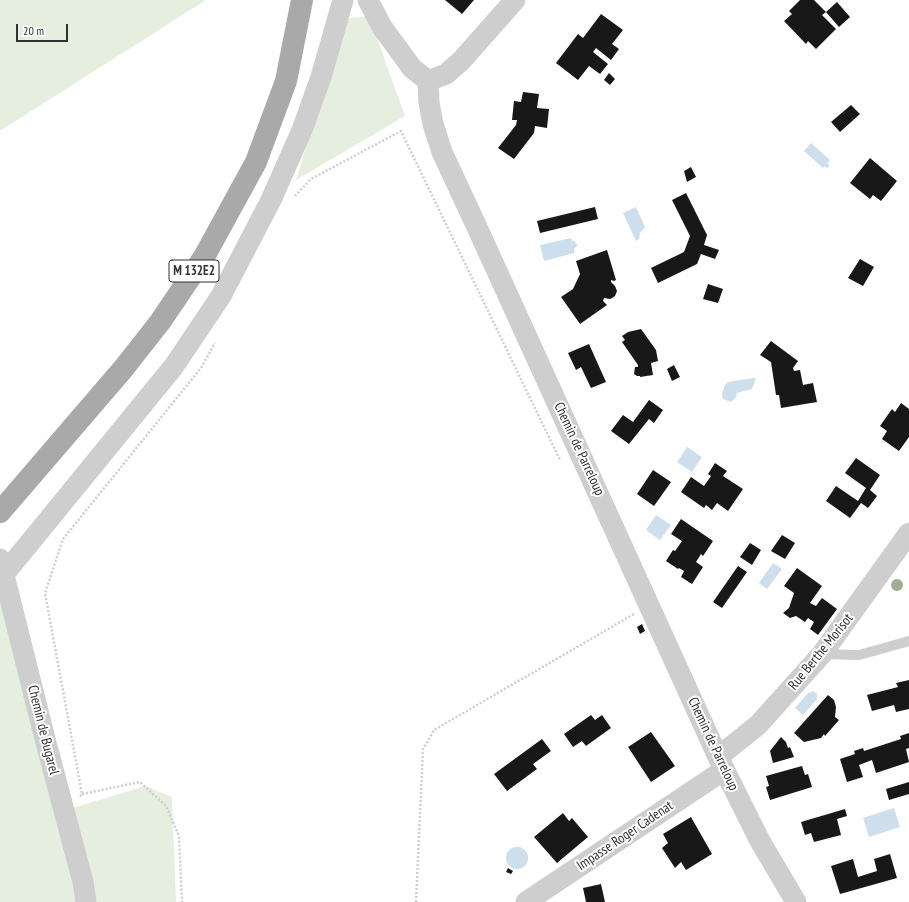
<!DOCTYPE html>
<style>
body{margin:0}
#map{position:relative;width:909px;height:902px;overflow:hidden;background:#fff;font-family:"PT Sans Narrow",sans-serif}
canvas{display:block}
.scale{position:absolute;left:16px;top:24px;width:52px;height:18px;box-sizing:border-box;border:2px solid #313131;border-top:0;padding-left:5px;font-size:12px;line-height:14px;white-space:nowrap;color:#313131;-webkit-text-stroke:3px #fff;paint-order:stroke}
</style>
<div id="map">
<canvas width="909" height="902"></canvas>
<div class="scale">20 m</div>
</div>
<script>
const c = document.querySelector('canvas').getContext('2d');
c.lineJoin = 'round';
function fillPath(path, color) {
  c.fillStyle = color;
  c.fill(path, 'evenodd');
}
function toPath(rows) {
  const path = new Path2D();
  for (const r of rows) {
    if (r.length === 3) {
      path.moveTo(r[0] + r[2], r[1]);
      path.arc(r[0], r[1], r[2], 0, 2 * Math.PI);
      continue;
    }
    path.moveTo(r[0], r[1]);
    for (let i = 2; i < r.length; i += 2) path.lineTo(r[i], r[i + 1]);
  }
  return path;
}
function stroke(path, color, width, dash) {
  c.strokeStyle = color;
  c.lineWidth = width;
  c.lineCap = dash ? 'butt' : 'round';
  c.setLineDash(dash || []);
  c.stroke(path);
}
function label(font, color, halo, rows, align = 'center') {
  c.font = font + ' "PT Sans Narrow",sans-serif';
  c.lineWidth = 4;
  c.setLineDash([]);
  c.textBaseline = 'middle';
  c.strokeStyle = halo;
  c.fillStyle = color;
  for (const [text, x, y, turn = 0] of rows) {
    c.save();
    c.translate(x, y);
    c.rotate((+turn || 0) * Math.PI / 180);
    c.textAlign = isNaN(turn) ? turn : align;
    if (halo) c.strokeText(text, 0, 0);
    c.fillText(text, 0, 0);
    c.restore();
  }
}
fillPath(toPath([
 [0,0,206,0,0,131],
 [369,16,405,116,296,180,345,19],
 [0,579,80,902,0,902],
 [146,786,172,797,176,902,90,902,72,808]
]), '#e6eee0');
fillPath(toPath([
 [811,143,830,160,827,163,830,165,827,168,825,166,823,168,804,151],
 [636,207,645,227,640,233,639,239,636,241,623,213],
 [571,238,572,241,574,241,577,244,577,246,574,249,574,253,544,261,540,245],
 [753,378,756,378,752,389,737,393,736,397,731,402,723,399,722,395,723,390,725,385,728,382],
 [687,447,702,457,692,472,677,462],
 [656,515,671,525,660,540,646,530],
 [773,563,782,569,767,589,759,583],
 [813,691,817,694,817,699,803,715,795,708,809,692,810,693],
 [894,808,900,827,869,837,863,818],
 [517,858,11]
]), '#cddeed');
fillPath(toPath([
 [445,0,474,0,462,14],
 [800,0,814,0,826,12,837,2,850,17,839,27,826,12,822,15,836,29,816,49,808,41,806,44,784,21,792,14,789,11],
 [601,14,623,30,612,44,619,49,611,60,596,48,593,52,608,64,600,74,589,66,578,80,556,63,578,34,583,38],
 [609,73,615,79,610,85,604,80],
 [523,92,539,94,537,108,549,109,547,128,535,126,534,133,514,159,498,148,516,125,517,120,512,120,514,101,521,102],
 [851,105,860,114,840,132,831,122],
 [870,158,897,181,881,201,873,195,870,199,850,183],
 [691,167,696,177,687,182,684,171],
 [686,193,707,235,704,245,719,250,715,259,701,254,697,264,658,283,651,268,684,252,690,236,672,200],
 [595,207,598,219,540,233,537,221],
 [607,250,616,280,614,281,611,280,611,282,615,286,617,291,615,296,612,298,610,299,604,298,603,301,607,305,580,324,561,297,573,289,580,274,576,261],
 [860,259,874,267,863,286,848,278],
 [708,284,723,289,718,303,703,299],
 [641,329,656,350,658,361,651,363,653,375,640,377,640,376,637,376,634,374,635,367,638,367,638,365,622,342,625,340,622,336,628,332],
 [771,341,798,361,793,368,794,371,800,370,803,385,813,383,817,402,781,408,779,395,776,395,771,362,760,355],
 [589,344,606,382,591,388,581,367,576,370,568,353],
 [674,365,680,377,672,381,667,369],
 [649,400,663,410,654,423,649,419,629,444,611,431,623,415,633,422],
 [901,403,909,409,909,437,899,451,882,439,887,431,880,426,892,409,895,412],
 [856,458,880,475,870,490,877,496,868,508,861,503,850,518,826,501,836,486,858,501,866,488,845,473],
 [715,463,727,471,723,476,743,489,728,511,717,503,712,510,706,505,704,508,681,492,691,477,704,486,711,476,708,474],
 [653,470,671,482,654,506,637,494],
 [681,519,713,541,703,556,701,554,696,562,703,567,692,584,681,577,684,571,679,568,678,569,666,561,673,550,675,551,682,541,671,534],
 [782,535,795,543,785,559,771,551],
 [750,543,761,550,752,565,740,557],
 [738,566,747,572,722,608,713,602],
 [797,568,822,586,810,603,816,606,822,598,837,609,818,635,810,629,814,622,808,618,805,622,796,616,790,618,783,613,789,608,794,593,784,586],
 [642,624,645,631,640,634,637,627],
 [909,680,909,709,896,712,894,705,872,711,867,695,898,687,896,683],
 [828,695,834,700,836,707,835,717,839,720,825,736,824,734,821,738,804,742,794,733],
 [591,715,595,720,602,715,611,728,586,746,582,741,573,747,564,734],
 [651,732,675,766,651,782,628,747],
 [909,733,909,748,906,749,909,762,876,773,872,760,859,765,863,777,847,782,840,759,855,754,854,751,863,748,864,751,901,739,900,736],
 [781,737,786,742,788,748,790,747,794,757,773,763,770,751],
 [542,739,551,751,533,764,537,769,507,791,494,774],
 [802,766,805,775,808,774,812,787,770,800,766,787,769,786,766,776],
 [909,782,909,794,889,800,886,789],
 [845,809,847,816,837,819,841,835,814,842,811,833,805,835,801,822],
 [563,813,569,821,572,818,588,837,557,863,534,837],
 [691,817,712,854,686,870,681,862,675,868,662,848,668,843,663,834],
 [890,854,897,878,840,894,831,866,853,859,858,877,877,871,874,859],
 [508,868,513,871,511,874,506,872],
 [601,884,605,902,586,902,583,888]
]), '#181818');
stroke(toPath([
 [295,196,311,179,401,131,560,460],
 [82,794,140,782,166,806,179,836,182,902],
 [80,796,82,794,45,593,63,539,201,368,215,343],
 [416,902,423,749,434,730,634,614]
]), '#cecece', 2.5, [2, 2]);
stroke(toPath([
 [822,654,859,655,909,641]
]), '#cecece', 10);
stroke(toPath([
 [368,0,382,27,412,68,428,81,429,103,433,124,442,152,476,225,718,757,760,841,796,902],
 [428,81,446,74,461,61,515,0],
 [0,559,45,739,83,882,86,902],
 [5,573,174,366,221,296,271,200,302,130,321,77,343,0],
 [718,757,758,725,822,654,909,533],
 [526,902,724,770]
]), '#cecece', 21);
stroke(toPath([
 [0,512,123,369,160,322,204,257,256,162,286,81,302,0]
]), '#a9a9a9', 22);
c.fillStyle = '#9faf95';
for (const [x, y] of [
 [897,585]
]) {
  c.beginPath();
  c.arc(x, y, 6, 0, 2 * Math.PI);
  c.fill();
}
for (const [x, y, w] of [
 [194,271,50]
]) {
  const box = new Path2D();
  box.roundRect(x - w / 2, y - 11, w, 22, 3);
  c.fillStyle = '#fff';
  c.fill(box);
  stroke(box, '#313131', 1);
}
label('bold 13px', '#313131', null, [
 ["M 132E2",194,271]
]);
label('14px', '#313131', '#fff', [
 ["Chemin de Parreloup",579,449,65],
 ["Rue Berthe Morisot",821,652,-51],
 ["Chemin de Bugarel",43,730,76],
 ["Chemin de Parreloup",713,744,65],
 ["Impasse Roger Cadenat",625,836,-34]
]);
</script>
